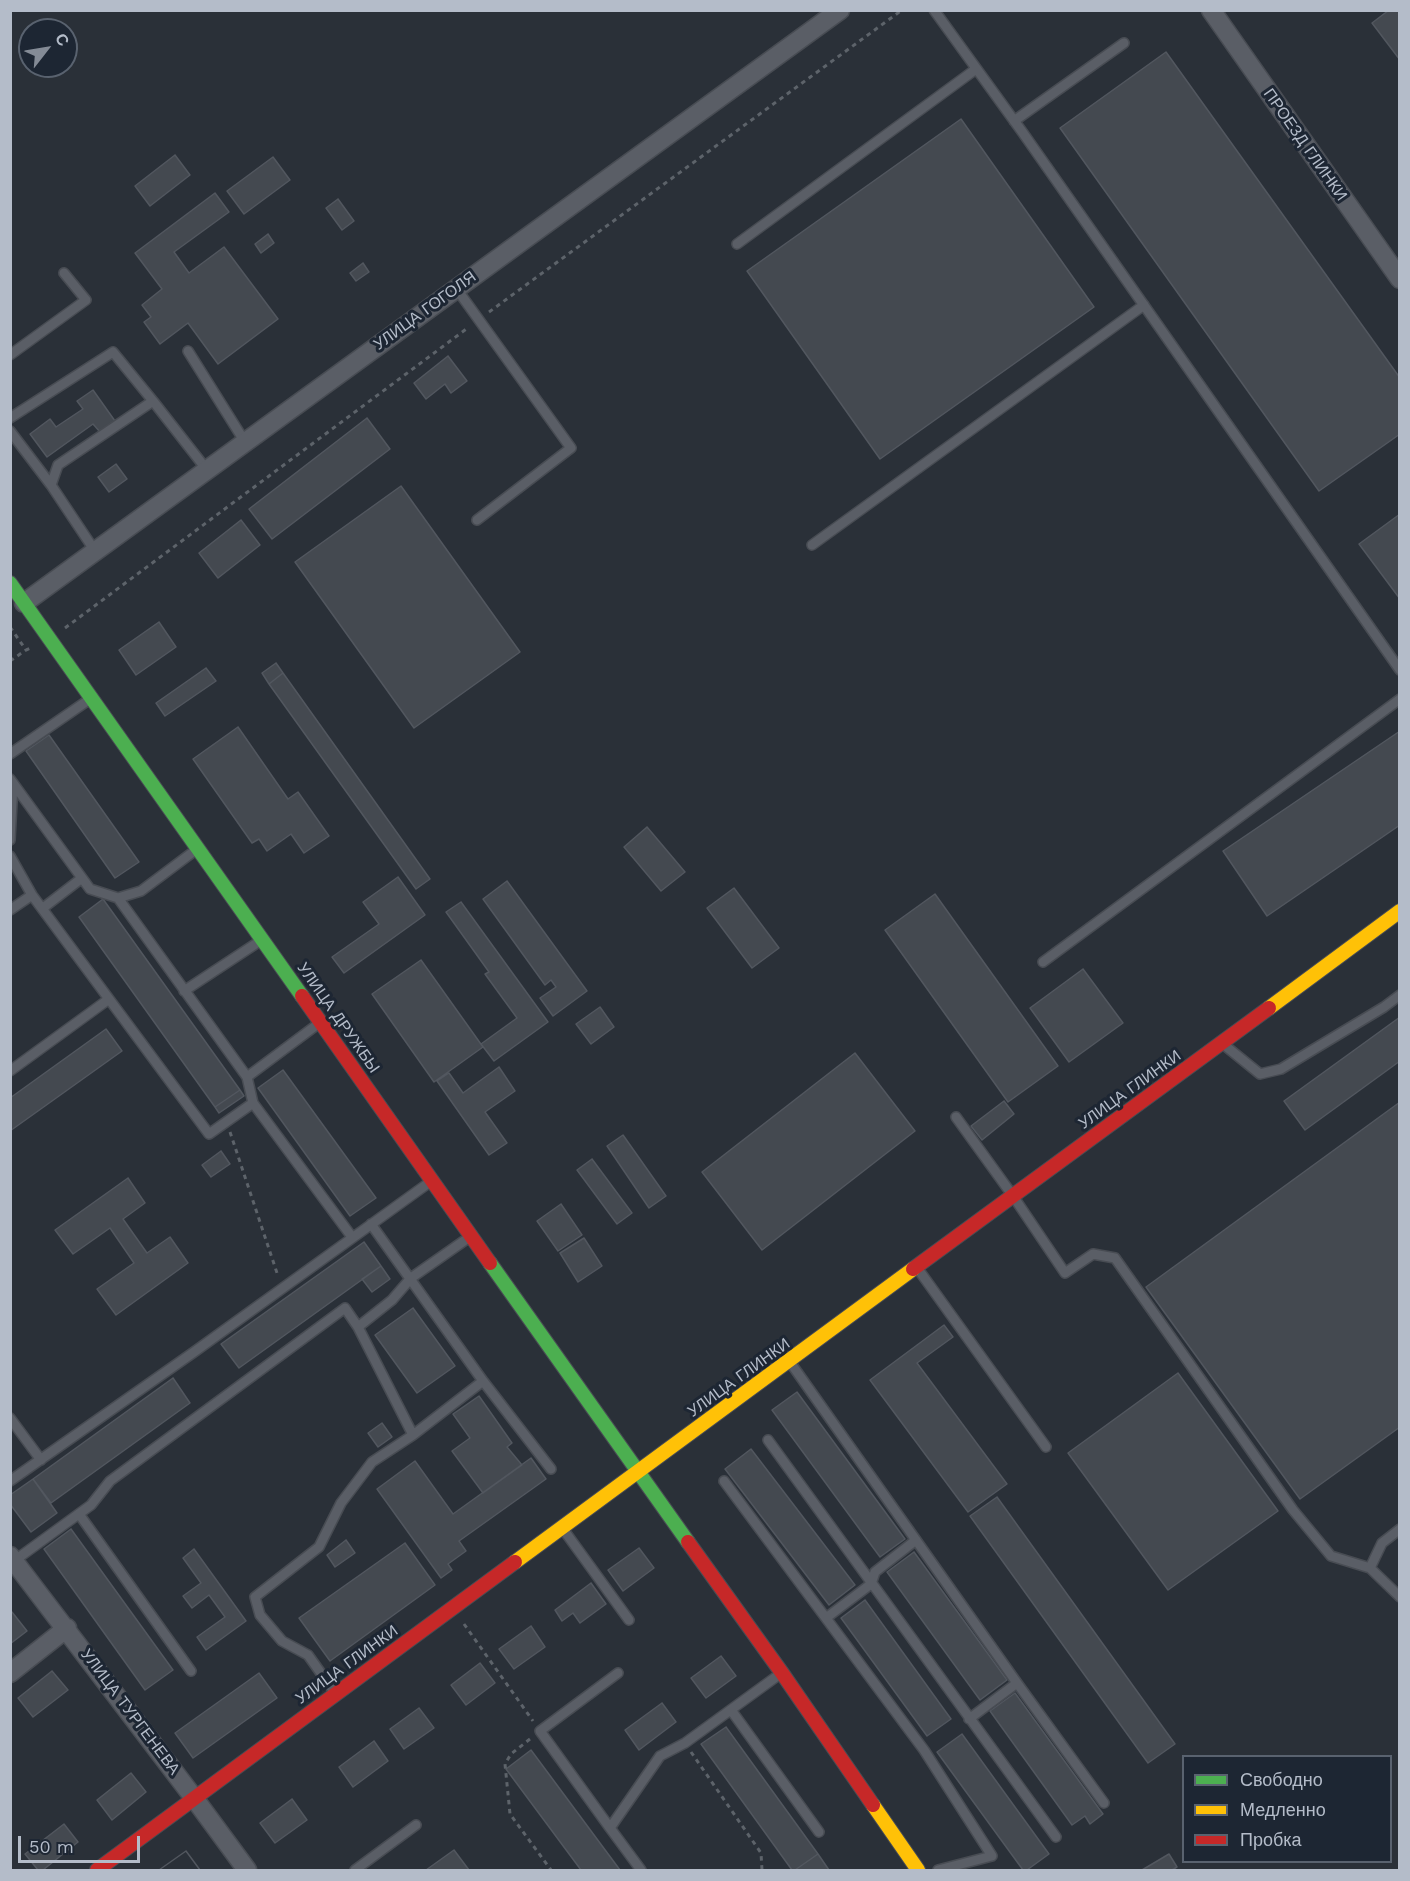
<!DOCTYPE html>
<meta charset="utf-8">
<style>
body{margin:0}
#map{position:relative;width:1410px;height:1881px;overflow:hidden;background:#2a3038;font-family:"Work Sans",sans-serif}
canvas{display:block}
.frame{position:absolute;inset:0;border:12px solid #b4bcc9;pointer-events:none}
.legend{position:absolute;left:1182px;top:1755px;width:210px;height:108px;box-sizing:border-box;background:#1d2633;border:2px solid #59626f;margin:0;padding:8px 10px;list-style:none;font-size:18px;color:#b4bcc9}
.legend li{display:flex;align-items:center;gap:12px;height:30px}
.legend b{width:30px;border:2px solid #59626f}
.north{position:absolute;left:18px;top:18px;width:60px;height:60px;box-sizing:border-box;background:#1d2633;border:2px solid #59626f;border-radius:50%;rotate:59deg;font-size:16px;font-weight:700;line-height:24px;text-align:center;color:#b4bcc9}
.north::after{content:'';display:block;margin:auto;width:21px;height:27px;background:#848b96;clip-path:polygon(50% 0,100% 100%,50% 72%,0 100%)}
.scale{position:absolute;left:18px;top:1836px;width:122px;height:27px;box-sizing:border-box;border:3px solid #b4bcc9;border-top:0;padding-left:8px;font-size:18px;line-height:21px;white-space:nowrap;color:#b4bcc9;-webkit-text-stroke:4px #1d2633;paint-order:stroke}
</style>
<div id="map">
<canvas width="1410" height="1881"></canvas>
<div class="frame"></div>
<ul class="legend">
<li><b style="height:8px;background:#4caf50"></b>Свободно</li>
<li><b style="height:8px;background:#ffc107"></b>Медленно</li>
<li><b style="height:8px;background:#c62828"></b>Пробка</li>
</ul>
<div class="north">С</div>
<div class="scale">50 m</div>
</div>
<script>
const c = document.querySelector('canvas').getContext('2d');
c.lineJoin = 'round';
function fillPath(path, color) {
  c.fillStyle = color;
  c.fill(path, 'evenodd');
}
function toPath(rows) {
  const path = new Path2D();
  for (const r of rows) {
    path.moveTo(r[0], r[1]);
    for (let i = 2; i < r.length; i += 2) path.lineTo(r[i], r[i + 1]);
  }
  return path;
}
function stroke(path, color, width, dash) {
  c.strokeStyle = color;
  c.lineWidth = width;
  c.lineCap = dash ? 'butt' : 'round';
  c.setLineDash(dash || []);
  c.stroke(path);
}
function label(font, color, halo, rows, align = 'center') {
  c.font = font + ' "Work Sans",sans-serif';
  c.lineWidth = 6;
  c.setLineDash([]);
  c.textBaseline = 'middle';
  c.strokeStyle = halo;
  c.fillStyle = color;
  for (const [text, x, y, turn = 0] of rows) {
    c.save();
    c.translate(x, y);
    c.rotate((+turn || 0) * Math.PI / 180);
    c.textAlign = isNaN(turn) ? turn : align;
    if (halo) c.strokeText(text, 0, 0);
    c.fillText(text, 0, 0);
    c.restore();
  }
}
const building = toPath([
 [1389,10,1400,10,1400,60,1372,23,1389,10],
 [1166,52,1400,378,1400,434,1319,491,1060,128,1166,52],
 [961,119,1094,307,880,459,747,271,961,119],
 [175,155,190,175,150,206,135,186,175,155],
 [273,157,290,180,244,214,227,191,273,157],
 [215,193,229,212,174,252,189,273,224,247,278,319,218,364,188,323,160,344,144,322,151,317,142,305,162,289,135,253,215,193],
 [338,199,354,221,342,230,326,208,338,199],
 [268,234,274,243,261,253,255,244,268,234],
 [363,263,369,272,356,281,350,273,363,263],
 [448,356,467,381,451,393,445,384,426,399,414,383,448,356],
 [93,390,115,421,100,432,93,424,47,457,30,434,50,419,56,427,83,409,77,401,93,390],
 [367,418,390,449,272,539,249,509,367,418],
 [116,464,127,479,109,492,98,477,116,464],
 [401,486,520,652,414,728,295,562,401,486],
 [1400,514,1400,599,1359,544,1400,514],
 [241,520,260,545,218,578,199,553,241,520],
 [159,622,176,647,136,675,119,650,159,622],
 [276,663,283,673,269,684,262,673,276,663],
 [206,668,216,681,165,716,156,703,206,668],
 [283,673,430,879,416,889,269,684,283,673],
 [238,727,288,799,298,792,329,836,304,853,291,834,267,851,259,839,252,843,193,759,238,727],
 [1400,731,1400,825,1267,916,1223,851,1400,731],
 [49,735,139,862,115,878,26,751,49,735],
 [647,827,685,872,661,891,624,847,647,827],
 [398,877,425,915,344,973,332,957,379,924,363,902,398,877],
 [507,881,587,991,553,1016,540,998,556,987,551,980,545,985,483,899,507,881],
 [734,888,779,948,752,968,707,908,734,888],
 [935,894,1058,1066,1008,1102,885,930,935,894],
 [103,899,240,1090,215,1107,79,917,103,899],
 [461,902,548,1022,494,1061,481,1044,517,1018,485,974,489,972,446,912,461,902],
 [421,960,483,1047,434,1082,372,994,421,960],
 [1083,969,1123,1023,1069,1062,1030,1008,1083,969],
 [600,1007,614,1027,591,1044,576,1024,600,1007],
 [1400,1017,1400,1061,1305,1130,1284,1101,1400,1017],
 [106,1029,122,1051,10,1131,10,1098,106,1029],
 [855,1053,915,1131,762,1250,702,1172,855,1053],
 [499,1067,515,1091,485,1112,507,1143,489,1155,437,1081,449,1073,463,1093,499,1067],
 [283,1070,376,1198,350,1216,258,1088,283,1070],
 [240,1090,244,1096,219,1113,215,1107,240,1090],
 [1004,1101,1014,1114,982,1140,971,1126,1004,1101],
 [1400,1102,1400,1427,1300,1499,1146,1287,1400,1102],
 [623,1135,666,1196,649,1208,607,1146,623,1135],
 [221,1151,230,1164,211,1177,202,1165,221,1151],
 [592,1159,632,1213,617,1224,577,1170,592,1159],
 [128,1178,145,1203,123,1219,147,1253,170,1237,188,1263,116,1315,97,1289,134,1263,110,1228,73,1254,55,1230,128,1178],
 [561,1204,582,1235,558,1251,537,1221,561,1204],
 [584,1238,602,1266,578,1282,560,1253,584,1238],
 [364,1242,381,1266,239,1368,221,1344,364,1242],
 [381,1266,390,1279,372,1292,362,1279,381,1266],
 [413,1308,455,1366,417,1393,375,1335,413,1308],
 [944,1325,953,1337,917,1363,1007,1484,968,1512,870,1380,944,1325],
 [1178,1373,1278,1511,1168,1590,1068,1453,1178,1373],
 [173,1378,190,1403,51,1503,33,1479,173,1378],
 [797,1392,905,1539,880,1557,772,1410,797,1392],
 [479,1396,512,1443,507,1447,522,1465,483,1493,452,1451,470,1438,453,1414,479,1396],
 [382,1423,392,1437,378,1447,368,1433,382,1423],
 [751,1449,855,1585,829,1605,725,1469,751,1449],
 [531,1458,546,1479,459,1541,466,1551,448,1564,452,1570,441,1578,377,1489,415,1461,453,1514,531,1458],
 [33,1479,57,1513,31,1532,10,1504,10,1495,33,1479],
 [997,1497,1175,1744,1148,1763,970,1516,997,1497],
 [71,1529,173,1670,145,1690,44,1549,71,1529],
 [346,1540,355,1553,335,1567,327,1555,346,1540],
 [405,1543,435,1585,330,1661,299,1618,405,1543],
 [639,1548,654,1568,623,1591,608,1570,639,1548],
 [194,1549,246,1621,206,1650,197,1637,225,1617,209,1595,192,1608,183,1596,201,1583,183,1558,194,1549],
 [914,1552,1007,1680,980,1700,887,1572,914,1552],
 [591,1583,606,1604,580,1623,573,1613,562,1621,555,1610,591,1583],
 [865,1600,951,1719,927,1736,841,1618,865,1600],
 [12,1612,27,1631,10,1644,10,1613,12,1612],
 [531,1626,545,1647,514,1669,499,1649,531,1626],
 [721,1656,736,1676,706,1698,691,1678,721,1656],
 [480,1663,495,1683,466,1705,451,1685,480,1663],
 [52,1671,68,1690,33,1717,18,1698,52,1671],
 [259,1673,277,1698,193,1758,175,1733,259,1673],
 [1015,1693,1103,1814,1090,1824,1085,1816,1072,1825,990,1711,1015,1693],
 [662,1703,676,1722,639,1750,625,1730,662,1703],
 [419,1708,434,1728,404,1749,390,1729,419,1708],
 [726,1727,818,1854,795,1870,792,1870,701,1744,726,1727],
 [962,1734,1049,1854,1027,1870,1023,1870,937,1752,962,1734],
 [374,1741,388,1761,353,1787,339,1767,374,1741],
 [531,1750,620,1870,581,1870,506,1769,531,1750],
 [131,1773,146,1792,112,1820,97,1800,131,1773],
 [292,1799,307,1820,275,1843,260,1823,292,1799],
 [64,1824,78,1842,43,1870,38,1870,25,1854,64,1824],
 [454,1850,469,1870,426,1870,454,1850],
 [186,1851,200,1870,159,1870,186,1851],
 [186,1851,200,1870,159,1870,186,1851],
 [818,1854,829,1870,795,1870,818,1854],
 [1169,1854,1177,1867,1172,1870,1142,1870,1169,1854]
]);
fillPath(building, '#444950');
stroke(building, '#52575f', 1.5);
const lane = toPath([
 [934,10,1023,133,1400,670],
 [1014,121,1124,43],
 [737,244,976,69],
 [456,288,571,448,477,520],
 [188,351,245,442],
 [10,355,86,300,64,273],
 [10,418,113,352,153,401],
 [10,431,51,485],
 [812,545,1144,305],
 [95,551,51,485,58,465,153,401,207,470],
 [10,754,90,699],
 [10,779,90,889,118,898,141,891,197,849],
 [10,840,13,783],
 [10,856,32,895,209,1134,253,1103],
 [118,898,247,1077,318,1024],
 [43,908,82,878],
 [10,910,32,895],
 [1043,962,1400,699],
 [184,991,260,941],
 [1223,1044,1260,1074,1281,1069,1384,1007,1400,995],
 [10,1071,109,999],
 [247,1077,253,1103,352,1237],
 [956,1117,1013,1196,1065,1273,1093,1254,1115,1258,1293,1510,1331,1556,1370,1568,1400,1597],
 [371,1224,483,1381,551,1469],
 [918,1269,1046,1447],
 [358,1327,413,1435],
 [790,1362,1017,1683,1104,1803],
 [10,1418,41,1460],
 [768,1440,1056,1837],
 [10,1481,194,1352,430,1182],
 [724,1481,924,1750,992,1856,938,1870],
 [79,1514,191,1671],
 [563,1529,629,1620],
 [14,1561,91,1505,110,1481,345,1308,358,1327,392,1300,411,1278,471,1236],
 [1370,1568,1382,1543,1400,1529],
 [826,1618,871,1584,875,1572,916,1540],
 [335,1693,308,1655,282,1641,260,1615,255,1597,319,1547,341,1503,372,1462,413,1435,483,1381],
 [731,1710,819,1832],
 [969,1719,1017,1683],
 [610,1828,540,1731,618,1673],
 [355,1870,416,1825],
 [641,1870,610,1828,660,1756,685,1743,780,1674]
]);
const street = toPath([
 [1211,10,1400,279],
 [24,603,840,10],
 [10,1556,194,1798,247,1870],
 [10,1673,67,1628]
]);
const fast = toPath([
 [10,583,302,996],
 [490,1263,688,1542]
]);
const slow = toPath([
 [1269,1008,1400,911],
 [515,1562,913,1269],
 [873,1805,918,1870]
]);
const jam = toPath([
 [302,996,490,1263],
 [913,1269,1269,1008],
 [688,1542,782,1673,873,1805],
 [97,1870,515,1562]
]);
stroke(lane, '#484c53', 12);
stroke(street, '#484c53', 21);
stroke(fast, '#484c53', 16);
stroke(slow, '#484c53', 16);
stroke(jam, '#484c53', 16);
stroke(toPath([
 [489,312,902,10],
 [10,627,26,650,31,648],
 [65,628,469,327],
 [10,661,26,650],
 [230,1132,278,1276],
 [464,1624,533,1721],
 [530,1739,511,1754,505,1764,510,1814,551,1870],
 [691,1752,761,1853,762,1870]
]), '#5d636a', 3, [4.5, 4.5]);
stroke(lane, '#5a5e66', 9);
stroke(street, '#5a5e66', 18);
stroke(fast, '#4caf50', 14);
stroke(slow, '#ffc107', 14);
stroke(jam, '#c62828', 14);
label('16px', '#b4bcc9', '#1d2633', [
 ["ПРОЕЗД ГЛИНКИ",1305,145,55],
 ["УЛИЦА ГОГОЛЯ",425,311,-36],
 ["УЛИЦА ДРУЖБЫ",338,1018,55],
 ["УЛИЦА ГЛИНКИ",1130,1090,-36],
 ["УЛИЦА ГЛИНКИ",739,1378,-36],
 ["УЛИЦА ГЛИНКИ",347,1665,-36],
 ["УЛИЦА ТУРГЕНЕВА",130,1712,53]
]);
</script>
